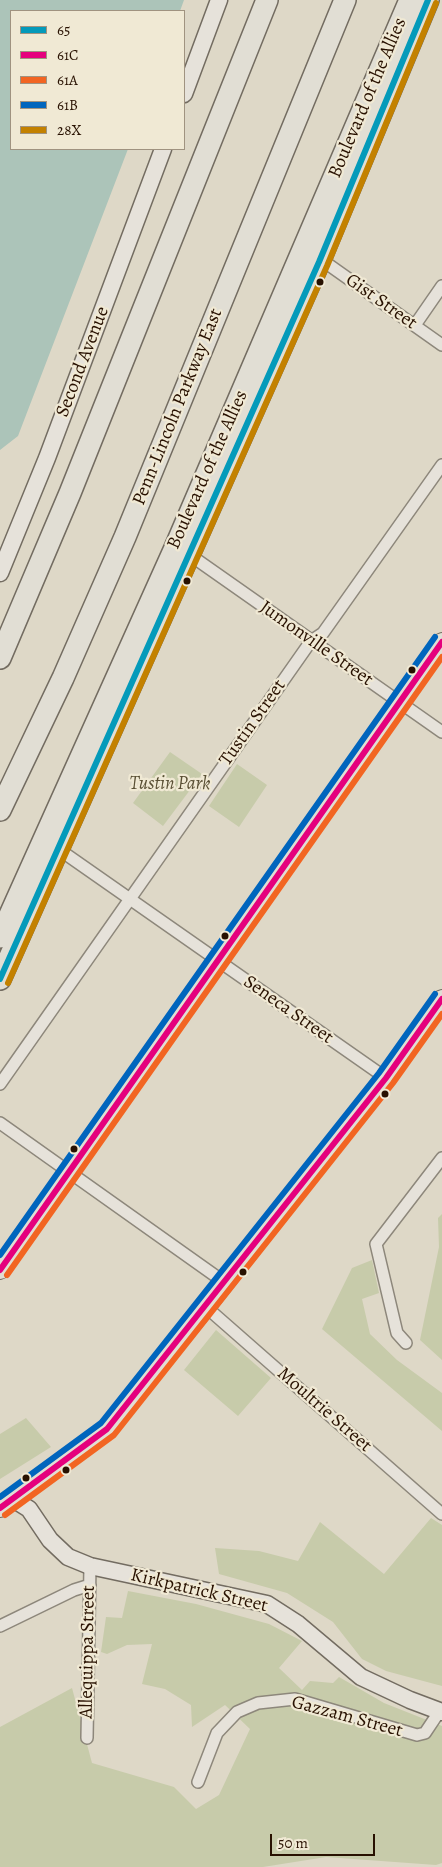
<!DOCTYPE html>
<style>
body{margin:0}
#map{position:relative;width:442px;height:1867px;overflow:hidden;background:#ded8c7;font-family:Alegreya,serif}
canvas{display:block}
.legend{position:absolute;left:10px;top:10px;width:175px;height:140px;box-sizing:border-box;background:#f0e9d4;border:1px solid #a09380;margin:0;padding:6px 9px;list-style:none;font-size:15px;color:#281101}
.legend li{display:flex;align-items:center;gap:10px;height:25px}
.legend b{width:25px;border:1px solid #a09380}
.scale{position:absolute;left:270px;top:1834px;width:105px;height:22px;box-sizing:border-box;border:2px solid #281101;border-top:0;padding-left:6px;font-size:15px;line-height:18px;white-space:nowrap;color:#281101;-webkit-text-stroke:4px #f0e9d4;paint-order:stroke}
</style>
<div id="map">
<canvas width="442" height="1867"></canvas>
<ul class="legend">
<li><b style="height:6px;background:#049aba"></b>65</li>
<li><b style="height:6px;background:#e5007d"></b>61C</li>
<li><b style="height:6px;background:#f26522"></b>61A</li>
<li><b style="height:6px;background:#0065bd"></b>61B</li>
<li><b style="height:6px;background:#c38100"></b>28X</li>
</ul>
<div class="scale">50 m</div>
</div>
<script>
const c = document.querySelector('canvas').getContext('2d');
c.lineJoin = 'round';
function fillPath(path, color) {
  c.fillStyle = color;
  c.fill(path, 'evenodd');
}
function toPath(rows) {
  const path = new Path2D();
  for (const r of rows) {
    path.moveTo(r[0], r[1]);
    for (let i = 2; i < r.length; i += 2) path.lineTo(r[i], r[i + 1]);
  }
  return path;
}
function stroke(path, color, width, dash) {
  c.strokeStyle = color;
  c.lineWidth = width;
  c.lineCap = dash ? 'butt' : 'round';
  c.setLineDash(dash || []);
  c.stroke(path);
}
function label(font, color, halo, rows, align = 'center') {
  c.font = font + ' Alegreya,serif';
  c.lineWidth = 4.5;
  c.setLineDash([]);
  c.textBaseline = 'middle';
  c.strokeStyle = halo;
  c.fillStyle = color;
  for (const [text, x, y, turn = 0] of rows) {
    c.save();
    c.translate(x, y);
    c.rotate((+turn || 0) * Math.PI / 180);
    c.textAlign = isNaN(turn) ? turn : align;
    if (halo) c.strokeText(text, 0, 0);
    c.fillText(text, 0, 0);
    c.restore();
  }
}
fillPath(toPath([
 [170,752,202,774,163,826,133,803],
 [237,764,267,785,239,827,209,806],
 [442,1214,442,1360,420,1340,439,1247,438,1218],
 [372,1260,379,1293,362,1299,370,1334,397,1360,442,1393,442,1431,322,1329,352,1268],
 [216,1330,271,1378,238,1416,184,1370],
 [26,1418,51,1447,0,1479,0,1434],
 [431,1518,442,1525,442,1686,386,1671,362,1659,333,1622,287,1593,219,1574,215,1548,259,1551,298,1561,320,1522,384,1574],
 [128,1591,196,1604,269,1624,302,1641,279,1668,302,1690,310,1681,333,1683,339,1677,384,1703,442,1726,442,1863,436,1865,326,1857,263,1867,0,1867,0,1727,72,1688,92,1763,174,1787,196,1809,219,1795,250,1729,225,1705,192,1727,191,1705,165,1689,142,1684,152,1644,127,1645,107,1654,101,1652,106,1617,122,1618]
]), '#c7cbaa');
fillPath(toPath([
 [0,0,184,0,180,11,11,11,11,149,128,149,18,436,0,450]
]), '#acc4b9');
const street = toPath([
 [319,262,329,265,442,345],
 [415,325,442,286],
 [190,555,442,732],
 [67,855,386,1078],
 [0,1084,304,651,311,641,323,633,442,465],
 [0,1123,224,1282],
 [206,1307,442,1514],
 [406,1343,397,1333,376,1244,442,1158],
 [0,1626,74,1590,90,1585],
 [87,1738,90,1566],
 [198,1782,217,1733,237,1712,258,1703,295,1699,417,1735,425,1733,439,1712]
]);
const secondary = toPath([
 [184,94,219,0],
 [0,573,47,458,163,149],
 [13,1499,29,1509,50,1540,68,1557,90,1566,267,1604,298,1624,361,1677,410,1700,442,1712]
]);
const primary = toPath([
 [0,1270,442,642],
 [0,1508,107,1429,206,1307,386,1078,442,999]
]);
const highway = toPath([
 [0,658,70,493,267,0],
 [0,810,63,678,125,537,345,0],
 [0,937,175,548,410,0],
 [0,979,319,262,428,0]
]);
stroke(street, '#8d877b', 14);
stroke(secondary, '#736c61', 19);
stroke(primary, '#736c61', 20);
stroke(highway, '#736c61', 24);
stroke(street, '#e6e2da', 11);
stroke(secondary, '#e6e2da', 16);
stroke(primary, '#e1ded4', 18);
stroke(highway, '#e1ded4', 21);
stroke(toPath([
 [0,979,319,262,428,0]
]), '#049aba', 6);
stroke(toPath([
 [0,1270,442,642],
 [0,1508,107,1429,386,1078,442,999]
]), '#e5007d', 6);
stroke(toPath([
 [7,1275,442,657],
 [5,1515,114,1435,393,1083,442,1014]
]), '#f26522', 6);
stroke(toPath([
 [0,1255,435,637],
 [0,1497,101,1423,379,1073,435,994]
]), '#0065bd', 6);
stroke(toPath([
 [8,983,327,266,436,3]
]), '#c38100', 6);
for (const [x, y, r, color] of [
 [320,282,4.5,"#281101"],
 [187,581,4.5,"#281101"],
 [412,670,4.5,"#281101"],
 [225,936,4.5,"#281101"],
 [385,1094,4.5,"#281101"],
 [74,1149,4.5,"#281101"],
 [243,1272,4.5,"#281101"],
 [66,1470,4.5,"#281101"],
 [26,1478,4.5,"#281101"]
]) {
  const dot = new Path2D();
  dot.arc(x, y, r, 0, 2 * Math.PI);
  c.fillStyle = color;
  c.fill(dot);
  stroke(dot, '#f0e9d4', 2);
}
label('19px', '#281101', '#f0e9d4', [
 ["Boulevard of the Allies",368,98,-67],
 ["Gist Street",381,302,35],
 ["Second Avenue",83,362,-69],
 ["Penn-Lincoln Parkway East",178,407,-68],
 ["Boulevard of the Allies",208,470,-66],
 ["Jumonville Street",316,644,35],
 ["Tustin Street",253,723,-55],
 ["Seneca Street",288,1010,35],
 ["Moultrie Street",324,1410,41],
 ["Kirkpatrick Street",199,1591,13],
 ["Allequippa Street",88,1652,-89],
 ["Gazzam Street",347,1717,15]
]);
label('italic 19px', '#594f34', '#f0e9d4', [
 ["Tustin Park",170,784]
]);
</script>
